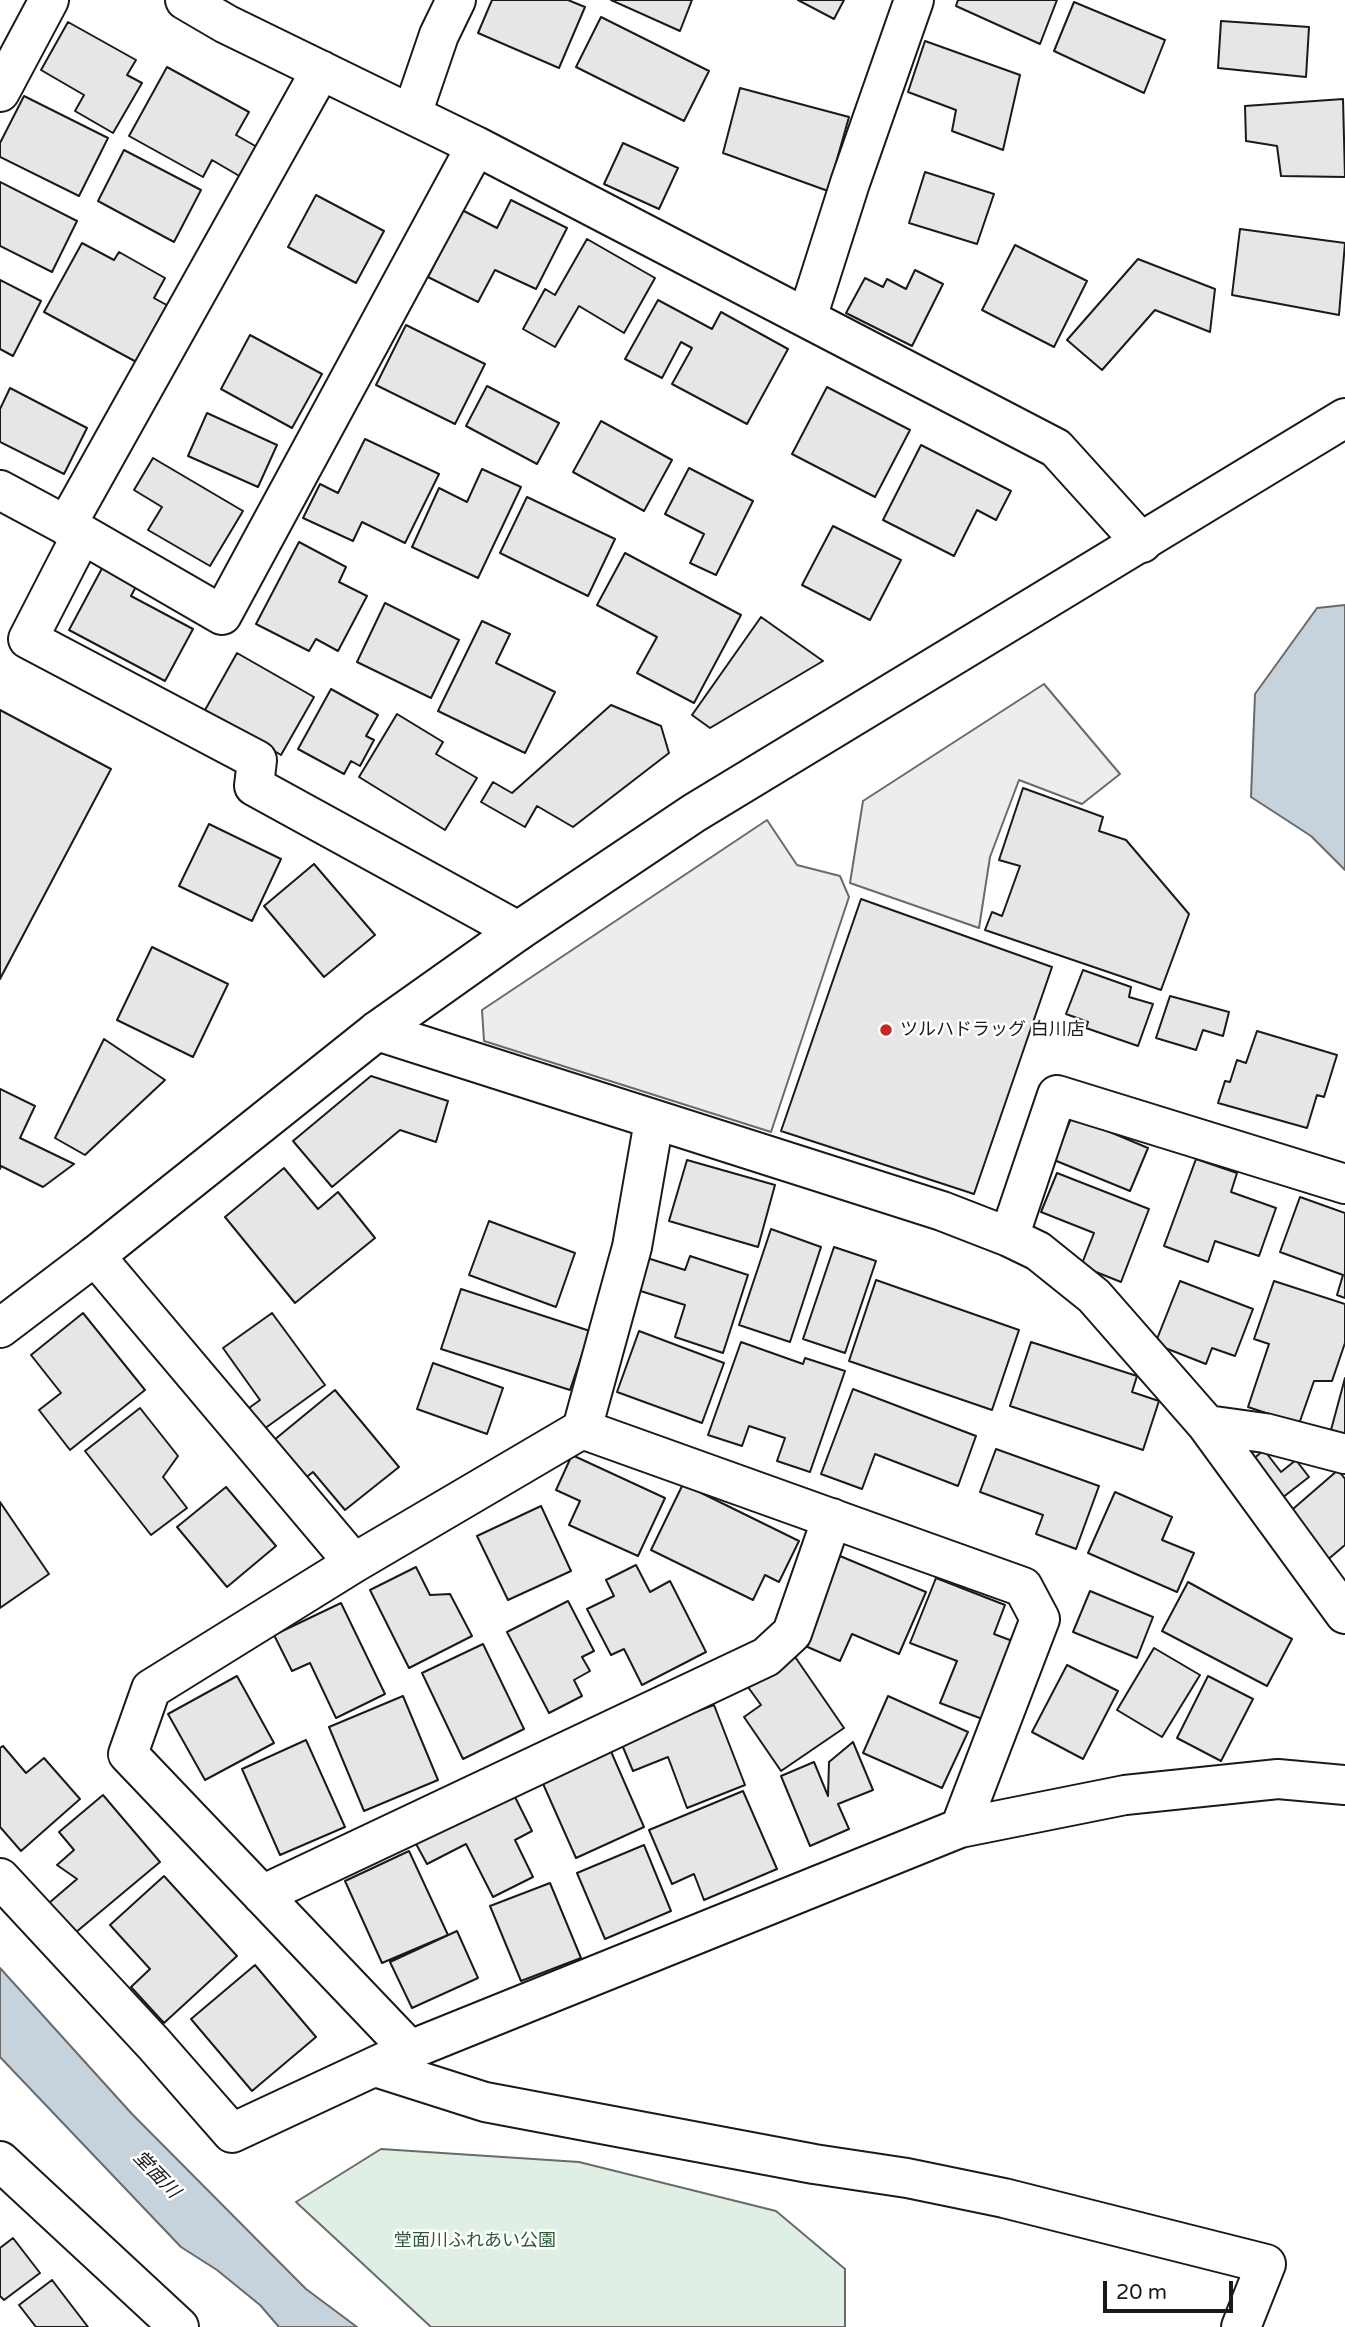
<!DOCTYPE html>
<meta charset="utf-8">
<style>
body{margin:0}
#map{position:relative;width:1345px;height:2327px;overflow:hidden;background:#fff;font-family:"Varela Round",sans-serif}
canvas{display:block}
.scale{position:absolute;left:1103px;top:2281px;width:130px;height:32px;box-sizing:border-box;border:4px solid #1a1a1a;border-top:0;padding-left:9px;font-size:21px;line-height:24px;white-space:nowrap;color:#1a1a1a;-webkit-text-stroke:5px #fff;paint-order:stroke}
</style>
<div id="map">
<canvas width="1345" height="2327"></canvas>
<div class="scale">20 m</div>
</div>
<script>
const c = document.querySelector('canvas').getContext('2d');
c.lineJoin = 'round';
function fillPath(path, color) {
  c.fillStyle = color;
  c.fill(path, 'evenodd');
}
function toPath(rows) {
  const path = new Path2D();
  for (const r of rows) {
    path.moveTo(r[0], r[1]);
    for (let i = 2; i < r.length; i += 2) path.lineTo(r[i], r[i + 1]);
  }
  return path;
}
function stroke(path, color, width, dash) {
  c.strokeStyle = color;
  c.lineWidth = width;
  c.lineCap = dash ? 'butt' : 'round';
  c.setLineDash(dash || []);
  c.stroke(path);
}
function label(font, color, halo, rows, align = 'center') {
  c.font = font + ' "Varela Round","Noto Sans JP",sans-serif';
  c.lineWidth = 5;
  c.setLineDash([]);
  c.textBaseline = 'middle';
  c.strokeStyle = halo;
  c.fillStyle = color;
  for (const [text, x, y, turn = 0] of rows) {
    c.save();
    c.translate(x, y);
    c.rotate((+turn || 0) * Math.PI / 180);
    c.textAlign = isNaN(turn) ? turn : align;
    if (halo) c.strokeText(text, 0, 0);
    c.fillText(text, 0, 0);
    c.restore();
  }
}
const green = toPath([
 [381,2149,579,2162,776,2211,845,2269,845,2327,431,2327,296,2202,381,2149]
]);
fillPath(green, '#e0efe3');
stroke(green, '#6a6a6a', 2);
const parking = toPath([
 [1044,684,1120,774,1082,804,1019,780,990,857,979,928,850,883,863,801,1044,684],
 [767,820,797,865,840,876,849,897,771,1132,484,1041,482,1010,767,820]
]);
fillPath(parking, '#ededed');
stroke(parking, '#6a6a6a', 2);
const water = toPath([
 [1345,605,1345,870,1311,836,1251,797,1255,694,1317,608,1345,605],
 [0,1968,132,2114,306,2289,357,2327,279,2327,260,2305,217,2270,181,2247,0,2057,0,1968]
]);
fillPath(water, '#c6d2dc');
stroke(water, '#6a6a6a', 2);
const building = toPath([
 [492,0,568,0,585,7,559,68,478,33,492,0],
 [611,0,692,0,680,31,611,0],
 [798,0,844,0,834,19,798,0],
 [958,0,1057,0,1040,44,956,6,958,0],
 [1074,2,1165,40,1144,93,1054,51,1074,2],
 [601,17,709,71,684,121,576,67,601,17],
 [1221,21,1309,27,1306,77,1218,68,1221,21],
 [68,22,136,60,127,75,142,83,113,133,75,111,84,95,41,70,68,22],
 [925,41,1020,75,1003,150,952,131,956,110,908,92,925,41],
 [167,67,249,112,236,135,257,147,241,177,212,160,203,177,129,136,167,67],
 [740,88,849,117,828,191,723,153,740,88],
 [24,96,108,138,79,196,0,157,0,143,24,96],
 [1343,99,1345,177,1281,176,1277,146,1246,141,1245,106,1343,99],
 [623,143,678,168,659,209,604,184,623,143],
 [124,150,201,190,174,242,98,201,124,150],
 [925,172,994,194,977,244,909,223,925,172],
 [0,182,77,221,52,272,0,246,0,182],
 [316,195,384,231,356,283,288,247,316,195],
 [511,200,567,228,536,289,495,270,478,302,428,277,462,210,497,228,511,200],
 [1240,229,1345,243,1339,315,1232,295,1240,229],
 [587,239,655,278,624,333,579,306,555,347,523,329,545,289,555,295,587,239],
 [82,243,114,260,119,252,165,278,154,298,172,308,142,365,44,312,82,243],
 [1015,245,1087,281,1054,347,982,310,1015,245],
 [1138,259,1215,289,1210,332,1155,310,1102,370,1067,340,1138,259],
 [915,270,943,284,912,346,846,313,865,278,883,287,887,279,906,289,915,270],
 [0,280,41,301,13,356,0,349,0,280],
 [658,300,712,329,721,312,788,349,747,424,672,384,692,348,681,342,662,378,625,359,658,300],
 [406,325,485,364,455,424,376,385,406,325],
 [250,335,322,374,292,428,221,389,250,335],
 [487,386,559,423,537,464,466,426,487,386],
 [827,387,910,430,875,497,792,454,827,387],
 [10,388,87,428,64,474,0,442,0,409,10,388],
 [207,413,277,445,258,487,188,456,207,413],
 [601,421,672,460,644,511,573,472,601,421],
 [365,439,439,474,405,543,362,522,353,541,303,518,320,484,338,493,365,439],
 [921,445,1011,491,996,520,977,510,954,556,883,520,921,445],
 [153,458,243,511,210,566,148,530,162,507,134,490,153,458],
 [689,468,753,501,716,575,690,563,704,534,665,514,689,468],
 [482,469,521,487,478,578,412,547,439,488,467,502,482,469],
 [527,497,615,539,588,596,500,553,527,497],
 [833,526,901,560,870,620,802,585,833,526],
 [299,542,346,567,339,582,367,596,338,651,316,639,309,651,256,624,299,542],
 [625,553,741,615,694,703,637,673,657,637,597,605,625,553],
 [107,559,141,577,131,596,193,629,165,681,69,630,107,559],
 [385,603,459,640,431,698,357,662,385,603],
 [761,617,823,661,710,728,692,715,761,617],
 [482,621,510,634,496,663,555,692,525,753,438,711,482,621],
 [237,653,314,697,281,755,205,710,237,653],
 [331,689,378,715,366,736,374,740,360,766,351,761,344,774,298,749,331,689],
 [611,705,661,726,669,753,573,827,537,806,525,827,481,802,493,782,512,793,611,705],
 [0,710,111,769,0,979,0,710],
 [397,714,443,742,436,754,477,778,445,830,359,777,397,714],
 [1023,788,1103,817,1099,831,1126,840,1189,914,1161,990,985,930,992,912,1002,916,1020,866,999,860,1023,788],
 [209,824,281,859,252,921,179,886,209,824],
 [314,864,375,935,324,977,264,906,314,864],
 [861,899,1052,967,974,1194,781,1131,861,899],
 [152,947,228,984,193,1057,117,1020,152,947],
 [1083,970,1131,987,1129,997,1153,1004,1138,1046,1086,1028,1088,1022,1066,1014,1083,970],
 [1170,996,1229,1012,1223,1036,1203,1030,1196,1050,1156,1038,1170,996],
 [1257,1031,1337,1055,1324,1097,1317,1095,1307,1128,1218,1103,1225,1081,1230,1082,1237,1060,1246,1063,1257,1031],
 [104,1039,165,1080,85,1155,55,1138,104,1039],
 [371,1076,448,1101,436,1142,400,1130,332,1187,293,1141,371,1076],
 [0,1089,35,1106,20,1138,74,1164,43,1187,1,1166,0,1169,0,1089],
 [1072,1116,1148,1148,1130,1191,1054,1160,1072,1116],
 [1196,1159,1237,1173,1231,1192,1276,1208,1259,1256,1215,1241,1208,1262,1164,1246,1196,1159],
 [687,1160,775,1185,758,1247,669,1221,687,1160],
 [284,1168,318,1209,338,1192,375,1238,295,1303,225,1217,284,1168],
 [1057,1173,1149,1209,1121,1282,1081,1266,1094,1233,1041,1212,1057,1173],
 [1300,1197,1345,1213,1345,1298,1337,1295,1343,1275,1280,1252,1300,1197],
 [489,1221,575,1253,556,1307,469,1275,489,1221],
 [771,1229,821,1247,790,1342,739,1325,771,1229],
 [834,1247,876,1261,845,1353,803,1339,834,1247],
 [641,1256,685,1270,690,1256,748,1275,723,1353,675,1337,685,1305,631,1288,641,1256],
 [876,1280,1019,1330,992,1410,849,1361,876,1280],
 [1180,1281,1253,1309,1235,1356,1212,1348,1206,1364,1155,1344,1180,1281],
 [1274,1281,1345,1304,1345,1343,1332,1381,1314,1381,1299,1424,1248,1407,1269,1344,1254,1339,1274,1281],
 [461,1289,590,1331,570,1390,441,1349,461,1289],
 [83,1313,145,1390,70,1450,39,1410,61,1393,31,1355,83,1313],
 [272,1313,325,1385,264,1429,249,1408,260,1400,223,1348,272,1313],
 [639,1331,724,1363,702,1423,617,1392,639,1331],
 [741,1342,803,1364,805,1358,845,1371,810,1472,777,1461,785,1438,749,1426,742,1446,708,1435,741,1342],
 [1031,1342,1137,1376,1132,1392,1159,1401,1143,1450,1010,1406,1031,1342],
 [433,1363,503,1388,487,1434,417,1409,433,1363],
 [1345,1378,1345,1434,1331,1430,1345,1378],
 [853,1389,976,1436,958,1486,875,1454,862,1489,821,1474,853,1389],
 [335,1390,399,1467,345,1510,313,1472,299,1483,268,1445,335,1390],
 [140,1408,178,1456,163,1477,187,1508,151,1535,85,1451,140,1408],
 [996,1449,1099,1486,1076,1549,1036,1534,1043,1515,980,1492,996,1449],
 [1264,1450,1281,1472,1296,1460,1309,1477,1282,1498,1252,1460,1264,1450],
 [572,1455,665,1498,638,1556,569,1525,580,1501,556,1490,572,1455],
 [1338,1470,1345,1479,1345,1545,1325,1562,1286,1515,1338,1470],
 [683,1484,799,1541,779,1582,765,1575,753,1600,651,1550,683,1484],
 [226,1487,276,1546,227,1587,177,1527,226,1487],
 [1115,1492,1172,1517,1162,1540,1194,1553,1177,1592,1088,1553,1115,1492],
 [0,1502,49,1574,0,1608,0,1502],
 [541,1506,571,1571,508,1600,477,1536,541,1506],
 [840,1556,926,1592,899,1654,852,1634,840,1661,803,1645,840,1556],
 [636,1565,650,1592,670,1581,706,1652,642,1685,624,1649,611,1655,587,1609,614,1596,606,1580,636,1565],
 [416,1567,430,1595,450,1594,472,1636,409,1668,370,1590,416,1567],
 [936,1578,1005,1605,994,1634,1015,1642,985,1720,940,1703,957,1661,910,1643,936,1578],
 [1188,1582,1292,1639,1267,1686,1162,1631,1188,1582],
 [1090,1591,1153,1617,1137,1658,1073,1632,1090,1591],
 [568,1601,594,1651,582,1657,590,1671,574,1680,582,1696,549,1713,507,1632,568,1601],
 [341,1603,385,1694,336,1718,310,1663,292,1671,274,1635,341,1603],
 [483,1644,524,1729,463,1759,422,1673,483,1644],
 [1154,1648,1200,1675,1162,1737,1117,1710,1154,1648],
 [791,1651,844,1728,781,1771,744,1717,761,1705,745,1683,791,1651],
 [1067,1665,1118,1691,1083,1759,1032,1732,1067,1665],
 [237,1676,274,1743,205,1780,168,1714,237,1676],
 [1208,1676,1253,1699,1221,1761,1177,1738,1208,1676],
 [403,1696,438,1780,364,1811,329,1727,403,1696],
 [888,1696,968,1732,942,1788,863,1753,888,1696],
 [714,1705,745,1785,687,1808,668,1757,633,1771,620,1740,714,1705],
 [306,1740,345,1827,280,1855,242,1769,306,1740],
 [853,1742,873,1790,838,1804,849,1829,810,1846,781,1776,814,1762,828,1796,829,1762,853,1742],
 [3,1746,26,1773,44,1758,80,1799,21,1851,0,1827,0,1748,3,1746],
 [609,1747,644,1827,576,1858,540,1777,609,1747],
 [743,1791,777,1869,704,1900,694,1874,672,1884,649,1830,743,1791],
 [513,1793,532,1831,515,1840,533,1877,493,1897,466,1844,427,1864,415,1842,513,1793],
 [103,1795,160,1862,75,1933,49,1903,77,1879,57,1865,74,1850,59,1832,103,1795],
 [644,1845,671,1911,605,1939,577,1873,644,1845],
 [409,1851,448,1935,382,1963,345,1881,409,1851],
 [164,1876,237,1956,164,2023,131,1987,150,1969,110,1925,164,1876],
 [550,1883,581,1958,521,1981,490,1906,550,1883],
 [457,1931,478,1978,412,2008,390,1962,457,1931],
 [255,1965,316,2037,252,2091,191,2019,255,1965],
 [13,2238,40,2273,4,2300,0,2296,0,2248,13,2238],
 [52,2280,88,2327,36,2327,19,2305,52,2280]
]);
fillPath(building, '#e6e6e6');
stroke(building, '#1a1a1a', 2);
const street = toPath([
 [185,0,226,24,476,146,1056,448,1142,543],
 [0,92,49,0],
 [412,114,439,35,456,0],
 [807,318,850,183,914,0],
 [0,490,82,534,222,615,476,146],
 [66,526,321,70],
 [82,534,28,639,257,760,254,786,518,931],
 [377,1031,942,1211,1009,1237,1038,1251,1094,1296,1207,1425,1345,1614],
 [1009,1237,1057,1095,1345,1184],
 [95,1256,354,1563],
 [1207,1425,1265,1433,1345,1454],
 [582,1429,1023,1587,1040,1619,960,1828],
 [0,1878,154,2044,232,2133,410,2050,960,1828,1125,1795,1278,1779,1345,1785],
 [262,1895,766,1657,792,1633,832,1518],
 [410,2050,128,1754,151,1689,354,1563,582,1429,632,1247,654,1121],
 [375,2067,485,2102,814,2164,907,2178,1004,2198,1266,2264,1241,2327],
 [0,2161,179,2327]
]);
const secondary = toPath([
 [0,1328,95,1256,377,1031,518,931,694,813,1345,418]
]);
stroke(street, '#1a1a1a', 42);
stroke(secondary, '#1a1a1a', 42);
stroke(street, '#fff', 38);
stroke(secondary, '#fff', 38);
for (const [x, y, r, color] of [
 [886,1030,7,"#c62828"]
]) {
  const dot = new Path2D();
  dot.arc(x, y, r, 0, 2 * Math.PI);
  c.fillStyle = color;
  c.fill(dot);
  stroke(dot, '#fff', 2.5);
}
label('18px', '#1a1a1a', '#fff', [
 ["ツルハドラッグ 白川店",900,1030]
], 'left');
label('18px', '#2b5a34', '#fff', [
 ["堂面川ふれあい公園",475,2241]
]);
label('italic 19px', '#1a1a1a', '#fff', [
 ["堂面川",156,2175,46]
]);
</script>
